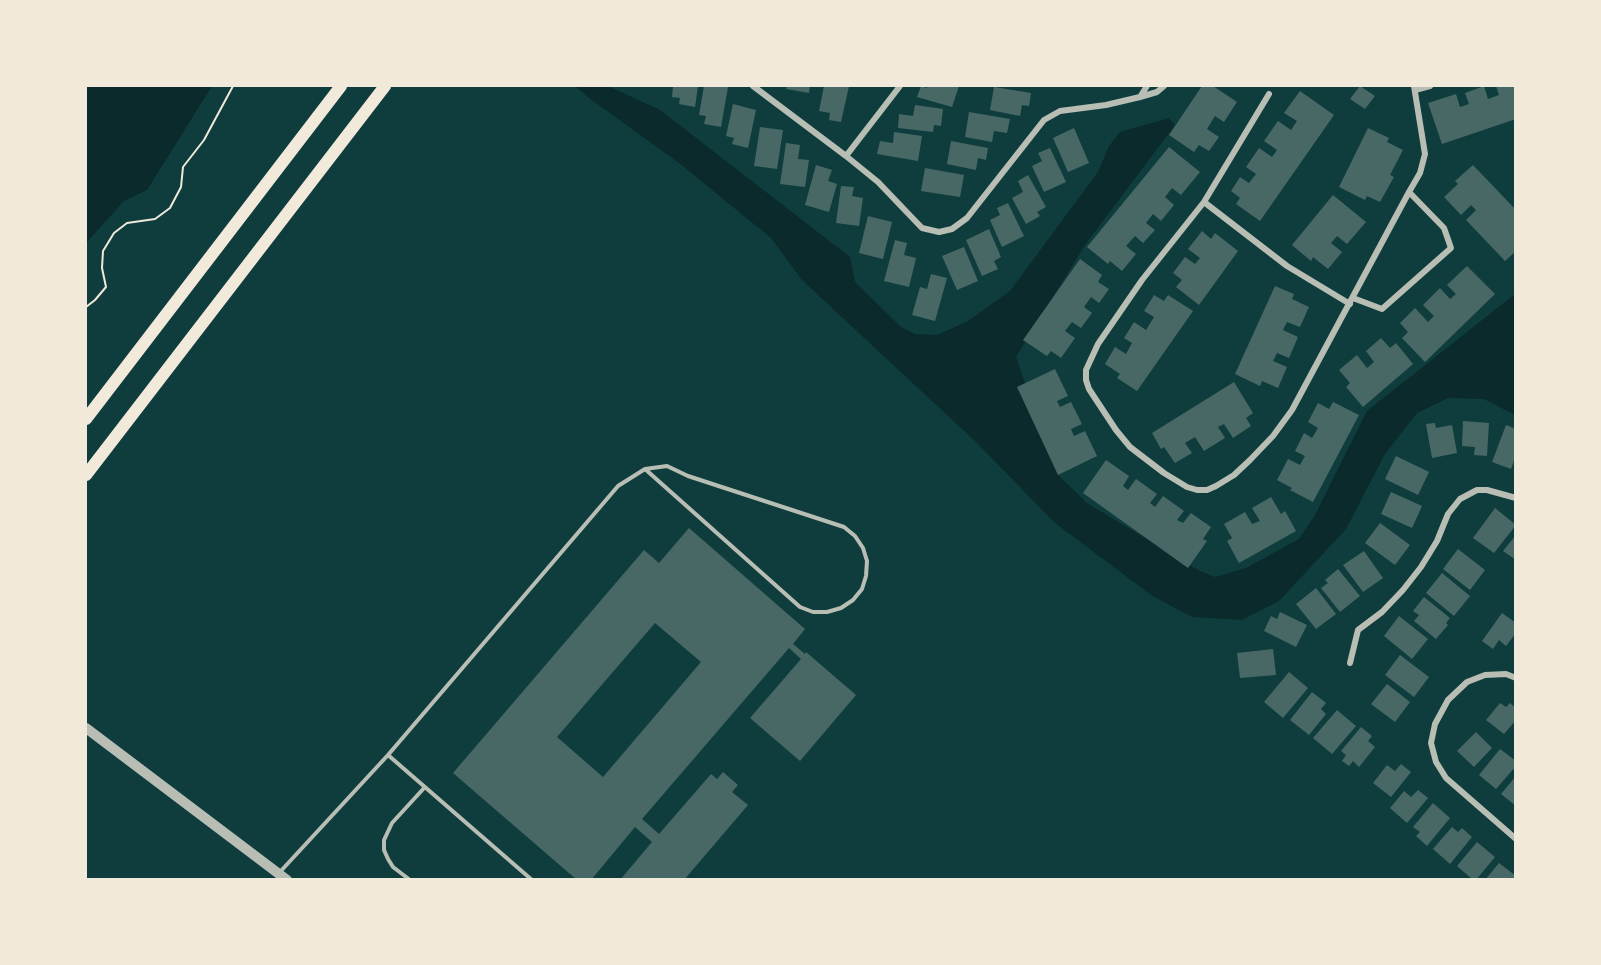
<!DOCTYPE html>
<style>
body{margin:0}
#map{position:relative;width:1601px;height:965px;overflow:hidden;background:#0f3d3e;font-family:Jost,sans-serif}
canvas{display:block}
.frame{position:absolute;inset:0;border:87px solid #f1e9da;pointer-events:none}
</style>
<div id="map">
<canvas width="1601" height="965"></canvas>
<div class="frame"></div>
</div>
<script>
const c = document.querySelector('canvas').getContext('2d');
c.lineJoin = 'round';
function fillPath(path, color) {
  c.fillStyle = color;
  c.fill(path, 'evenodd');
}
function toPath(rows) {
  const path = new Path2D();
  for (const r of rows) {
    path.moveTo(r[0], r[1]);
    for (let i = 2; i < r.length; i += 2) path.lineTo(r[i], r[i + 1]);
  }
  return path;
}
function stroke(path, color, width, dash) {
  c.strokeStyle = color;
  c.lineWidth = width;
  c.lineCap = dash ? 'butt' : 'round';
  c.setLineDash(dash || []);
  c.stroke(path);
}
fillPath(toPath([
 [86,86,212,86,147,190,124,201,86,243],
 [575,86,608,86,660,110,850,257,855,282,901,327,915,334,937,335,968,321,1010,291,1098,172,1109,146,1120,132,1169,118,1175,125,1085,245,1016,357,1057,474,1087,503,1198,570,1215,577,1246,568,1299,539,1315,515,1367,411,1515,294,1515,415,1484,399,1448,398,1417,413,1385,454,1346,529,1279,601,1242,620,1192,617,1151,595,1055,523,975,441,802,280,771,238,679,163,589,98]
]), '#0a2a2b');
fillPath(toPath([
 [673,86,698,86,695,107,679,104,680,98,672,97],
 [704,86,728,87,721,127,704,124,706,116,699,115],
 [787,86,810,86,809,93,786,89],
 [824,86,849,86,841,122,829,120,830,113,819,111],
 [921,86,927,88,927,86,959,86,952,107,917,97],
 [1202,86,1213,86,1237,102,1224,122,1215,116,1207,129,1219,137,1209,151,1199,145,1194,152,1169,135],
 [1360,86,1375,96,1365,109,1350,99],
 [1484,86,1488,99,1499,95,1496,86,1516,86,1516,119,1442,144,1428,103,1456,94,1460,107,1469,104,1465,93],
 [994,87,1031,93,1029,106,1022,105,1020,116,990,110],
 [1300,91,1334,115,1260,221,1236,204,1240,198,1231,191,1240,177,1249,183,1256,174,1246,167,1259,148,1272,157,1277,150,1264,141,1278,121,1291,130,1297,121,1284,113],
 [733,104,756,110,748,148,732,144,734,138,726,136],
 [915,105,943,109,941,126,934,125,933,132,898,128,899,114,913,116],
 [969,112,1010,119,1007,133,994,131,992,142,965,137],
 [760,127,783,130,777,169,754,166],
 [1074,128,1089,163,1068,172,1053,138],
 [1368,128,1389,138,1387,142,1403,150,1390,175,1394,177,1380,202,1367,196,1365,200,1339,187],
 [894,132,922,136,918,161,877,154,880,141,893,143],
 [951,141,988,148,986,160,978,158,976,170,947,164],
 [786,143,800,145,798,159,809,160,805,187,780,184],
 [1169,147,1200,172,1181,195,1172,188,1165,197,1174,205,1161,221,1153,214,1146,223,1155,230,1143,243,1135,236,1126,246,1136,254,1122,271,1110,261,1108,264,1087,247],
 [1050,148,1066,182,1044,192,1032,166,1042,161,1038,153],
 [816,165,832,170,828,181,837,184,829,212,805,205],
 [1473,165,1516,210,1516,251,1505,261,1466,220,1476,210,1471,205,1461,215,1444,197,1458,184,1455,181],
 [925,168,964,175,960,197,921,191],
 [1028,175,1046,207,1037,212,1040,216,1026,224,1012,198,1023,192,1018,181],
 [841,186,854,187,852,196,863,198,859,226,836,223],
 [1333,195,1366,222,1347,244,1337,236,1331,243,1342,252,1328,269,1313,257,1311,261,1292,245],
 [1008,203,1024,236,1002,247,990,220,1000,215,997,208],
 [868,216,892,222,883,259,859,253],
 [989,229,1001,257,994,261,998,269,982,276,966,240],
 [1202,231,1211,239,1215,233,1238,251,1199,305,1176,287,1182,280,1173,273,1185,257,1195,264,1200,258,1188,249],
 [895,240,907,243,904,255,916,258,909,287,884,281],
 [964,247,978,281,957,290,942,256],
 [1080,259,1102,275,1098,282,1109,289,1099,303,1091,297,1084,307,1092,313,1081,328,1072,322,1065,331,1075,338,1061,358,1051,351,1047,356,1023,340],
 [1467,266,1495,294,1425,362,1402,338,1408,332,1400,323,1415,308,1428,322,1434,316,1423,305,1440,288,1450,299,1456,294,1447,285],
 [931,274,947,278,935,321,912,315,920,287,927,289],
 [1275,286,1294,294,1292,299,1309,307,1300,327,1287,322,1283,330,1298,337,1289,358,1277,353,1273,361,1287,367,1278,388,1262,381,1260,386,1235,374],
 [1154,295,1164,301,1168,295,1193,311,1137,391,1117,378,1120,374,1105,364,1115,347,1126,354,1132,343,1124,338,1134,322,1146,330,1154,317,1144,311],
 [1381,338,1390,348,1396,343,1413,364,1363,407,1346,387,1350,383,1339,370,1357,355,1367,368,1374,362,1366,351],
 [1055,369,1068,396,1057,401,1060,407,1071,402,1082,424,1071,429,1074,436,1085,431,1097,456,1058,475,1017,387],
 [1234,382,1253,413,1246,418,1251,426,1233,438,1224,424,1218,427,1225,438,1204,451,1195,437,1185,443,1192,453,1175,463,1164,447,1161,449,1152,433],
 [1333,402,1359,415,1313,502,1290,490,1292,488,1277,480,1288,459,1300,465,1305,456,1295,451,1304,433,1312,438,1318,428,1308,422,1318,403,1329,409],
 [1463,421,1489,423,1487,456,1474,455,1475,447,1462,446],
 [1435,423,1436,428,1452,425,1457,453,1432,458,1426,424],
 [1506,425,1516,429,1516,462,1514,461,1511,469,1492,462],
 [1396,456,1429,472,1418,495,1385,479],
 [1106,460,1129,476,1123,486,1128,490,1136,479,1157,494,1150,503,1155,507,1163,496,1184,511,1177,520,1183,523,1191,513,1211,527,1203,539,1207,541,1188,568,1083,493],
 [1391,492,1422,506,1412,528,1381,514],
 [1271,497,1281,514,1285,511,1296,531,1239,563,1227,541,1232,538,1224,524,1245,512,1252,524,1260,521,1252,508],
 [1495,508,1516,525,1494,553,1473,538],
 [1380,523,1410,545,1395,565,1365,543],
 [689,528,805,629,793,644,805,654,806,652,856,695,800,761,750,718,801,659,789,648,642,819,659,834,711,774,717,779,723,772,738,785,732,792,748,805,684,880,620,880,652,842,635,827,591,880,577,880,453,773,644,550,659,563],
 [655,623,701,662,603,777,557,737],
 [1516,535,1516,560,1503,551],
 [1458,549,1485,570,1470,590,1443,569],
 [1364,551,1383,578,1363,592,1343,565],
 [1338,569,1360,596,1340,612,1321,588,1328,583,1325,580],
 [1442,573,1470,596,1454,616,1426,593],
 [1316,588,1336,614,1316,629,1296,604],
 [1424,597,1450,618,1446,623,1448,625,1436,639,1414,621,1419,615,1413,611],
 [1280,612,1307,625,1296,647,1264,631,1271,616,1277,619],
 [1502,613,1516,623,1516,633,1506,646,1499,640,1493,649,1482,641],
 [1399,616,1428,639,1412,659,1384,636],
 [1273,649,1276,675,1240,678,1237,653],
 [1400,655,1429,677,1414,697,1385,675],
 [1289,672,1308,688,1283,718,1264,702],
 [1387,684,1410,702,1395,722,1371,704],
 [1312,692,1326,703,1321,709,1326,714,1309,735,1290,720],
 [1500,703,1506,707,1510,703,1516,708,1516,720,1504,734,1486,720],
 [1337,710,1356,726,1332,754,1313,738],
 [1361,727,1372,736,1368,741,1375,747,1359,767,1353,761,1349,766,1342,761,1346,755,1341,751],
 [1476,732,1492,748,1474,767,1457,751],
 [1500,749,1516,761,1516,766,1496,789,1479,775],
 [1401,764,1411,772,1391,797,1373,783,1387,765,1395,771],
 [1516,776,1516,806,1501,794],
 [1418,790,1428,798,1407,823,1390,808,1404,791,1411,797],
 [1433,803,1450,818,1427,846,1416,836,1420,832,1413,827],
 [1452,827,1458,832,1462,828,1472,837,1450,864,1433,849],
 [1477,842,1495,857,1476,880,1473,880,1457,866],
 [1499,863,1516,876,1515,880,1485,880]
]), '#486865');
stroke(toPath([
 [86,307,95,300,106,287,102,268,103,251,114,233,127,223,155,219,170,208,181,187,183,167,204,140,233,86]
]), '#f1e9da', 2);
stroke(toPath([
 [388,755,532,880],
 [279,873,388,755,618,486,645,469,667,466,688,476,844,527,855,536,863,548,867,561,866,576,862,589,853,600,841,608,827,612,813,612,800,607,645,469],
 [410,880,393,867,388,859,384,850,384,840,392,823,425,787]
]), '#b8beb3', 4);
stroke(toPath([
 [753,86,846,156,900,86],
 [1415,90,1430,86],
 [1269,94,1204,202,1142,280,1098,344,1086,370,1086,380,1089,389,1116,430,1130,447,1164,473,1187,487,1197,490,1207,490,1216,486,1234,475,1250,460,1273,436,1292,410,1409,192,1420,173,1425,154,1414,86],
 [1140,97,1147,86],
 [846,156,878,182,922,228,939,232,952,229,967,218,1044,120,1060,111,1106,105,1140,97,1157,92,1164,86],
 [1204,202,1287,266,1350,304],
 [1353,298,1382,309,1451,248,1444,228,1409,192],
 [1350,663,1358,630,1382,612,1403,590,1421,567,1437,541,1448,514,1460,499,1477,490,1487,490,1516,498],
 [1516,678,1506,674,1485,675,1467,682,1448,700,1435,724,1431,743,1436,762,1446,778,1516,839]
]), '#b8beb3', 6);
stroke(toPath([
 [86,728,287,880]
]), '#b8beb3', 10);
stroke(toPath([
 [86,419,341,86],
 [86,475,385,86]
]), '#f1e9da', 12);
</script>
